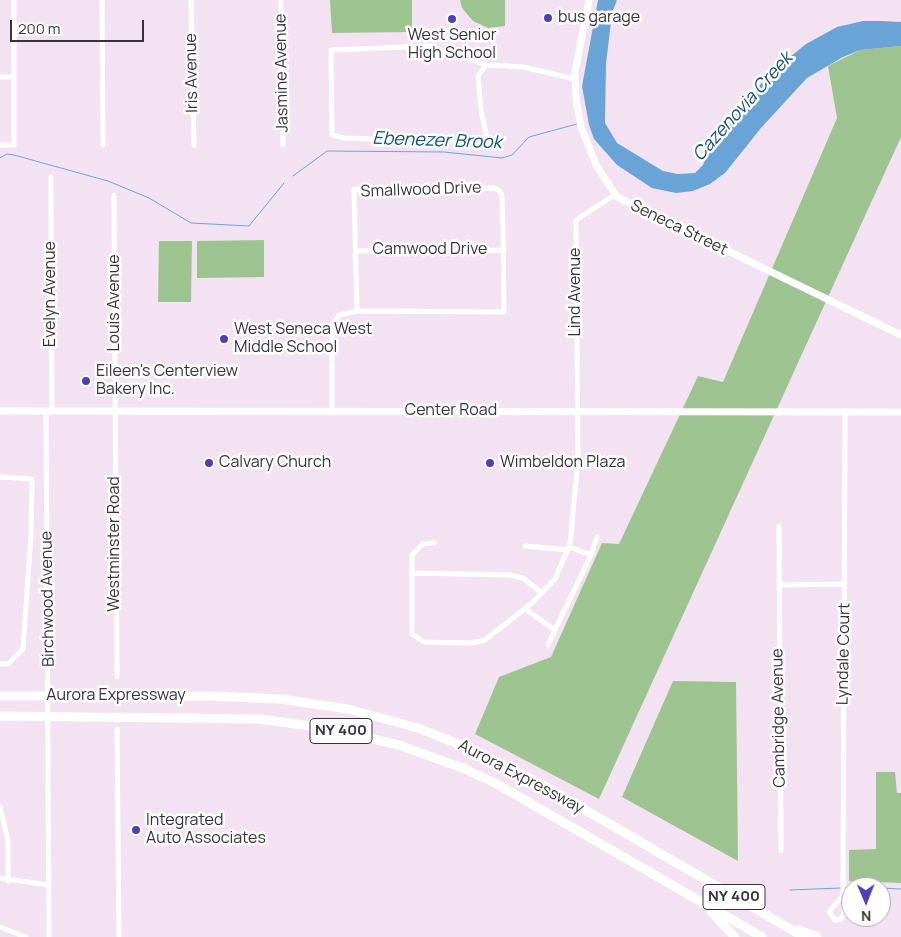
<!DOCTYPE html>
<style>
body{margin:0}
#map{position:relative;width:901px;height:937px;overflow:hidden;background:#f3e3f2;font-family:Manrope,sans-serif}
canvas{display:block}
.north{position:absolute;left:841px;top:877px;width:50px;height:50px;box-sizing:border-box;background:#fff;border:1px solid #afadaf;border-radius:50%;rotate:179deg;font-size:14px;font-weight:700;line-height:20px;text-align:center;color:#383238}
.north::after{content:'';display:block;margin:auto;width:18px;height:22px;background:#4d3fb6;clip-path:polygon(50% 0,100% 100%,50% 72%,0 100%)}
.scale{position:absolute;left:10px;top:20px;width:134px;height:22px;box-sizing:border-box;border:2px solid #383238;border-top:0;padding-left:6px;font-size:15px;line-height:18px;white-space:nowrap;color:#383238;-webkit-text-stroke:4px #fff;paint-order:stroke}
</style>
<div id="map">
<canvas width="901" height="937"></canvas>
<div class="north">N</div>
<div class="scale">200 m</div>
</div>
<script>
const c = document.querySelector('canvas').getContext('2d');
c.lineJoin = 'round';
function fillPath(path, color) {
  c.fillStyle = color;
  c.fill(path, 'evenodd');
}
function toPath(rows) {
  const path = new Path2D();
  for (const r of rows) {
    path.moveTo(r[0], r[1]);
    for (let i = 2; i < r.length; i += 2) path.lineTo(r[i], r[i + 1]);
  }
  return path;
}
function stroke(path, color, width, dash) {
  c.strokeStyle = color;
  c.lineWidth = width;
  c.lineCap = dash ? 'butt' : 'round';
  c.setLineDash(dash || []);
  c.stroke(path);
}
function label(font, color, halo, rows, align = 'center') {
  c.font = font + ' Manrope,sans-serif';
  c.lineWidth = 5;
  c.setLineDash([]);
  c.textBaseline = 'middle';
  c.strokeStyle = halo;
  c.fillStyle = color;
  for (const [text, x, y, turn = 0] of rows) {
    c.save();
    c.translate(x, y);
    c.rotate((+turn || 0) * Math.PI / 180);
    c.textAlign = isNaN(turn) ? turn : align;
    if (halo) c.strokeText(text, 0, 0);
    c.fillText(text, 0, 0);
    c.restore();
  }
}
fillPath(toPath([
 [330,0,412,0,412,32,332,33],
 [460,0,505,0,505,26,488,28,473,21,462,8],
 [901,46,901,137,599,799,475,734,499,677,551,657,602,543,619,544,698,376,723,382,837,118,828,66,860,50],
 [264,240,264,277,197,278,197,241],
 [159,241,192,241,191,302,158,302],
 [673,681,736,682,738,861,622,797],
 [876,772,895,772,897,793,901,793,901,883,849,881,849,850,876,849]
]), '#9dc490');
fillPath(toPath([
 [598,0,617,0,612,13,606,64,605,123,617,143,663,171,678,174,695,173,703,165,711,146,748,99,769,74,806,44,837,27,863,21,881,21,901,22,901,46,860,50,843,57,807,78,761,128,725,173,710,184,693,191,676,193,652,188,617,165,594,139,589,125,582,86]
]), '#6aa4d7');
stroke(toPath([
 [0,158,7,154,14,155,108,181,149,198,191,223,249,226,284,183],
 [293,176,327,151,444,152,502,158,512,155,529,137,577,124],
 [845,888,851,888],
 [881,888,901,889],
 [790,890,841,888]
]), '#6aa4d7', 1);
stroke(toPath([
 [102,0,103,145],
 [191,0,194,145],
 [281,0,283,145],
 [486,65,478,76,481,110,487,138,442,141,344,138,332,135,331,50,430,46,486,65,523,67,575,79],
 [0,77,14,77],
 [0,145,14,145,14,0],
 [51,177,52,411],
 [114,195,117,677],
 [356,251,504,250],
 [332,410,332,327,339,315,357,311,504,312,503,228,502,196,500,191,494,188,354,189,357,311],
 [46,411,49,937],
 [0,477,32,479,31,534,23,649,8,664,0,664],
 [779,526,781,851],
 [434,543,423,544,412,555,412,634,424,642,471,643,485,640,532,603,555,579,570,544,578,460,576,220,616,194],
 [525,546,568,550],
 [591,555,597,537],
 [411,573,510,575,523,578,542,593],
 [779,585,845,584],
 [525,609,555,630,591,555,569,547],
 [548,645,555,630],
 [117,729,119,937],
 [0,807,8,841,8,881],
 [0,878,49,885],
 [843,895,845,412],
 [843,895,844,914,841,919,835,920,829,912,843,895],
 [0,927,26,937]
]), '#fff', 5);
stroke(toPath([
 [589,0,575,72,576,99,581,126,596,165,617,197,901,335],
 [0,411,901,412]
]), '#fff', 7);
stroke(toPath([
 [0,696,211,696,281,699,348,709,418,728,476,751,539,783,804,937],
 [0,716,260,719,331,729,399,745,465,769,497,784,762,937],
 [711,912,735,937],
 [799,930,817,937]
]), '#fff', 9);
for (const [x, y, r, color] of [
 [548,18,5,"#4d3fb6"],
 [452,19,5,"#4d3fb6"],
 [224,339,5,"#4d3fb6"],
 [86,381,5,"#4d3fb6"],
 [209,463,5,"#4d3fb6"],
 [490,463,5,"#4d3fb6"],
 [136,830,5,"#4d3fb6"]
]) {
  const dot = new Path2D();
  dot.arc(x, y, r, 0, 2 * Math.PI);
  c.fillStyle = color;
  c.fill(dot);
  stroke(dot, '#fff', 2);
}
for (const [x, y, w] of [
 [341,731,62],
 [734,897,62]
]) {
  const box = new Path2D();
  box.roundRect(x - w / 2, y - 12.5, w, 25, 4);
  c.fillStyle = '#fff';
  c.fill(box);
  stroke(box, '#383238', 1);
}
label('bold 15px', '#383238', null, [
 ["NY 400",341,731],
 ["NY 400",734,897]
]);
label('16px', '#383238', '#fff', [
 ["bus garage",558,18],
 ["West Senior",452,36,"center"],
 ["High School",452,54,"center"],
 ["West Seneca West",234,330],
 ["Middle School",234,348],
 ["Eileen's Centerview",96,372],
 ["Bakery Inc.",96,390],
 ["Calvary Church",219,463],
 ["Wimbeldon Plaza",500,463],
 ["Integrated",146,821],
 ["Auto Associates",146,839]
], 'left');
label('16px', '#383238', '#fff', [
 ["Iris Avenue",192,73,-91],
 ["Jasmine Avenue",282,73,-91],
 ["Smallwood Drive",421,190,-2],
 ["Seneca Street",679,228,26],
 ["Camwood Drive",430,250],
 ["Lind Avenue",576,292,-90],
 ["Evelyn Avenue",51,294,-90],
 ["Louis Avenue",115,303,-90],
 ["Center Road",451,411],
 ["Westminster Road",115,544,-90],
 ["Birchwood Avenue",48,599,-91],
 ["Lyndale Court",844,654,-89],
 ["Aurora Expressway",116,696],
 ["Cambridge Avenue",779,718,-91],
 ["Aurora Expressway",521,777,28]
]);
label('italic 18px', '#0d4f7f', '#fff', [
 ["Cazenovia Creek",743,107,-48],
 ["Ebenezer Brook",437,141,2]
]);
</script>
